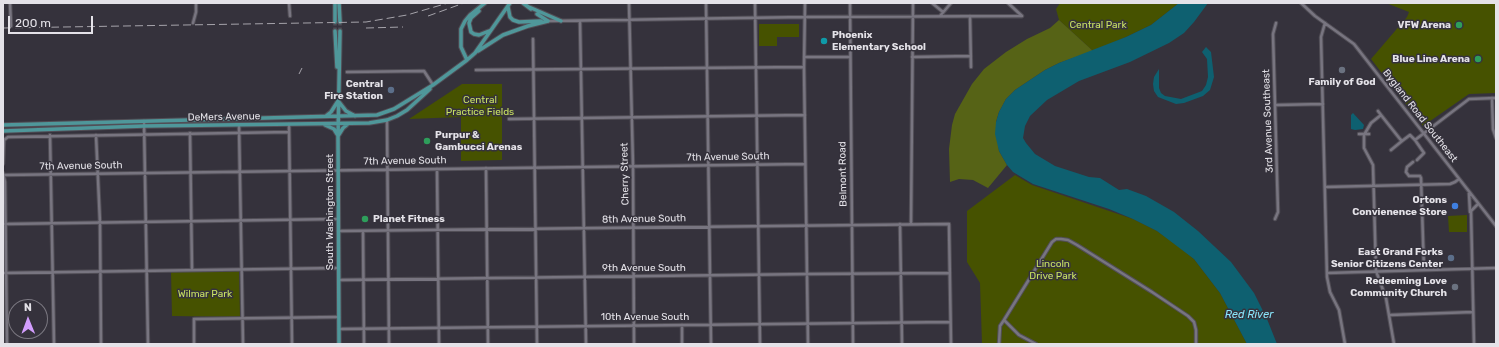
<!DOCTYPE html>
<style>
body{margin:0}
#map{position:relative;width:1499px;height:347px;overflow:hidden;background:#35323c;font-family:Rubik,sans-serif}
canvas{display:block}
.frame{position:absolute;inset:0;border:4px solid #e4e2e8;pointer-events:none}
.north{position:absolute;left:8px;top:299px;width:40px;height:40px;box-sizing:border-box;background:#35323c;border:1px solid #7b7881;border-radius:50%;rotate:359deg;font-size:11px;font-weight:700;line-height:16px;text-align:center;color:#e4e2e8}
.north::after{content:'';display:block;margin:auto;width:14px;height:18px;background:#d29dfd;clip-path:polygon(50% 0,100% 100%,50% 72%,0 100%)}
.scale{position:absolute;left:8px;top:16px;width:85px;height:18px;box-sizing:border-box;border:2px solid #e4e2e8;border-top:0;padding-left:5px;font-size:12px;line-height:14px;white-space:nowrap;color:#e4e2e8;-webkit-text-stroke:3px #35323c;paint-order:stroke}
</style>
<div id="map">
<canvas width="1499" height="347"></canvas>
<div class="frame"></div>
<div class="north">N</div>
<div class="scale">200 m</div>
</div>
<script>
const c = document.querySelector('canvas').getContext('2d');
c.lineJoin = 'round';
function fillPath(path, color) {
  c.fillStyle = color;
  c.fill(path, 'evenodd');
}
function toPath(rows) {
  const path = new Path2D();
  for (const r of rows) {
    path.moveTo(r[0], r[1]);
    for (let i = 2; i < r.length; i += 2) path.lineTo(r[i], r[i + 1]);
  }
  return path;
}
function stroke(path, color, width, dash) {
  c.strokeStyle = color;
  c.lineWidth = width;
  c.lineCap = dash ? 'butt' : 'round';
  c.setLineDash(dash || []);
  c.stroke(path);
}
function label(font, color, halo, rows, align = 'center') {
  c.font = font + ' Rubik,sans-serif';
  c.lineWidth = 3;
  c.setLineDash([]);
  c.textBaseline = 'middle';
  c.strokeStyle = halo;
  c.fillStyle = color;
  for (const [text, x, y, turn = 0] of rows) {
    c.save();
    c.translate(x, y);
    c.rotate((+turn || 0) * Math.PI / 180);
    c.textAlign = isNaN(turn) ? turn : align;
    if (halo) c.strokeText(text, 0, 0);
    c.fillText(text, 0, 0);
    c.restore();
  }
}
fillPath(toPath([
 [1060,3,1179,3,1151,25,1126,37,1093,51,1059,20,1056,9],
 [1386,3,1496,3,1496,93,1469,94,1423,126,1371,59,1407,17,1409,12],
 [759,24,799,24,799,37,777,37,777,46,759,46],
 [462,84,502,84,502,160,461,161,461,117,409,119],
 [1015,175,1032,185,1133,219,1157,231,1178,246,1194,259,1220,293,1247,344,982,344,980,283,967,262,967,211],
 [1467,215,1467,232,1449,232,1448,216],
 [239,271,240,317,172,316,171,272]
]), '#465200');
fillPath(toPath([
 [1059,20,1093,51,1059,63,1045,70,1015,90,1006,99,999,112,996,122,999,151,1007,165,988,188,973,180,959,179,950,182,949,149,952,125,955,114,972,84,984,69,1006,52,1027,39,1050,28]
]), '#566316');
fillPath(toPath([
 [1179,3,1208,3,1194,22,1184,33,1169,43,1130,62,1079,81,1047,100,1030,116,1025,126,1023,138,1026,143,1035,154,1055,166,1089,177,1100,178,1119,190,1127,189,1146,196,1174,212,1198,231,1231,262,1254,293,1267,319,1277,344,1247,344,1220,293,1194,259,1157,231,1133,219,1109,209,1033,184,1013,172,1007,165,999,151,995,134,996,122,999,112,1006,99,1015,90,1045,70,1059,63,1126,37,1151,25],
 [1206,47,1211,52,1214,77,1210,90,1203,96,1184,103,1176,104,1158,97,1154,91,1153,84,1154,77,1159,69,1159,88,1161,93,1165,96,1181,99,1202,91,1206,85,1208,77,1207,59,1202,52],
 [1353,113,1364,125,1363,129,1355,130,1351,129,1351,115]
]), '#0e6070');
stroke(toPath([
 [335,22,335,31],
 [340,22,340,31]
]), '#4f4c56', 3.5, [3.5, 2]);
const minor = toPath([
 [10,3,11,26],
 [289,3,290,16],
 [629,3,633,166,634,344],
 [706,3,711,344],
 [755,3,760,344],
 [805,3,804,67,808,344],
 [850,3,853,344],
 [932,3,943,12],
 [1008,3,1022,16],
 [1301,3,1315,16,1354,44,1496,226],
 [940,16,951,3],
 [970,16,971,67],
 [548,21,805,17,1022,16],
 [580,21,586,344],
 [193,23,196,12,196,3],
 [1325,23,1321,37,1327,277,1330,292,1339,310,1345,344],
 [533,39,537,344],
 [804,57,850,57],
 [912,57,971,56],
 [476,70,804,67],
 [347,72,424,71,433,85],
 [1492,98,1493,129,1496,138],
 [1276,105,1323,104],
 [1378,111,1381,115],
 [509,119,805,115],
 [387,120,389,344],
 [144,121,148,344],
 [289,124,292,344],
 [239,125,243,344],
 [190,133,192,270],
 [1359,134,1369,134],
 [50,135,54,344],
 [96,135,100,223,101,344],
 [1415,140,1424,153,1417,160],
 [1402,141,1410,135,1415,140,1469,99,1496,98],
 [1391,150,1402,141,1400,139,1381,115,1371,123,1364,135,1364,148,1373,165,1376,271,1386,298,1394,344],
 [1413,162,1407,167,1406,172,1409,176,1420,176,1421,178,1424,270],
 [3,164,4,140,8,137,289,132],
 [486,168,488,344],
 [437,169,439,344],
 [3,173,5,182,7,344],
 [4,175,805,164],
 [1325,187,1450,184,1455,182,1459,179],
 [1469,193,1470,212],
 [1275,219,1278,212,1273,34,1276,23],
 [5,224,338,219],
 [900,224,902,344],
 [911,224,913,3],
 [338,231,949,224,951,344],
 [363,231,364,344],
 [3,273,338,268],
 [1327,273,1496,268],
 [339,280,810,274,950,273],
 [1390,315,1473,312],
 [1004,320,1019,335,1036,344],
 [682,325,682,344],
 [339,329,950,322],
 [194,344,194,319,339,317],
 [999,344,1000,326,1004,320,1052,242,1056,239,1061,239,1068,240,1077,245,1152,292,1188,316,1194,322,1196,330,1196,344],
 [1474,344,1471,211,1478,204]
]);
const major = toPath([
 [335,3,335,22],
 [339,3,340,22],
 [523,3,531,9],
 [508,7,510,17,513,20,519,22,541,21],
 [529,7,561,21],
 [479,11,471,18,469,23,471,32,474,34,479,35,489,31],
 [537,14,548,21],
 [335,31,337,67],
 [478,51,503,35,528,26,548,21],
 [467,60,461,47,461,29,465,21,470,15,485,3],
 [339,102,346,111,355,116],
 [326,116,331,112,338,101],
 [3,125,377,115,394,109,433,85,467,60,475,53,510,3],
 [325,125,334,129,337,134],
 [3,131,144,126,369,123,387,120,397,116,407,110,430,89],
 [338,136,343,128,348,124],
 [339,344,338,137,340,31]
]);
stroke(minor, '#514e56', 4.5);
stroke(major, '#514e56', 5.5);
stroke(minor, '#787580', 2.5);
stroke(major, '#4f979a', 3.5);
stroke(toPath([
 [428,16,464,3],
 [3,28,366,22,407,15,448,3],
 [366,28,403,27],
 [299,74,302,68]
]), '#a6a4ab', 1, [8, 4]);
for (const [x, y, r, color] of [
 [1459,25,4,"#2e9e5b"],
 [824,41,4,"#0f9aa8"],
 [1478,59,4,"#2e9e5b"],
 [1342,70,4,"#6b7280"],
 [391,90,4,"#5c6f8a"],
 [427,141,4,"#2e9e5b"],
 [1455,206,4,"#3f7fe0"],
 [365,219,4,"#2e9e5b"],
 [1451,258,4,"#5c6f8a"],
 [1455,287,4,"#6b7280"]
]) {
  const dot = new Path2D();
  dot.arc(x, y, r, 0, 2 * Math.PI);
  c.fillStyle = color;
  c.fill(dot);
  stroke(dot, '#35323c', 1.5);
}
label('10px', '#c9e262', '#35323c', [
 ["Central Park",1098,25],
 ["Central",480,100],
 ["Practice Fields",480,112],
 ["Lincoln",1053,264],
 ["Drive Park",1053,276],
 ["Wilmar Park",205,294]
]);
label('bold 10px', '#e4e2e8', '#35323c', [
 ["VFW Arena",1451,25],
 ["Phoenix",832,35,"left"],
 ["Elementary School",832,47,"left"],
 ["Blue Line Arena",1470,59],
 ["Family of God",1342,82,"center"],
 ["Central",383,84],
 ["Fire Station",383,96],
 ["Purpur &",435,135,"left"],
 ["Gambucci Arenas",435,147,"left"],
 ["Ortons",1447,200],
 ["Convienence Store",1447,212],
 ["Planet Fitness",373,219,"left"],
 ["East Grand Forks",1443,252],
 ["Senior Citizens Center",1443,264],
 ["Redeeming Love",1447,281],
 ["Community Church",1447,293]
], 'right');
label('10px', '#e4e2e8', '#35323c', [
 ["Bygland Road Southeast",1420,116,52],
 ["DeMers Avenue",224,117,-1],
 ["3rd Avenue Southeast",1268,121,-92],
 ["7th Avenue South",728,157,-1],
 ["7th Avenue South",405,161,-1],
 ["7th Avenue South",81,166,-1],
 ["Cherry Street",625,174,-91],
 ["Belmont Road",843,174,-91],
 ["South Washington Street",330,212,-90],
 ["8th Avenue South",644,219,-1],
 ["9th Avenue South",644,268],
 ["10th Avenue South",645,317]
]);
label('italic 11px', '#89e6fb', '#35323c', [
 ["Red River",1249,315]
]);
</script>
